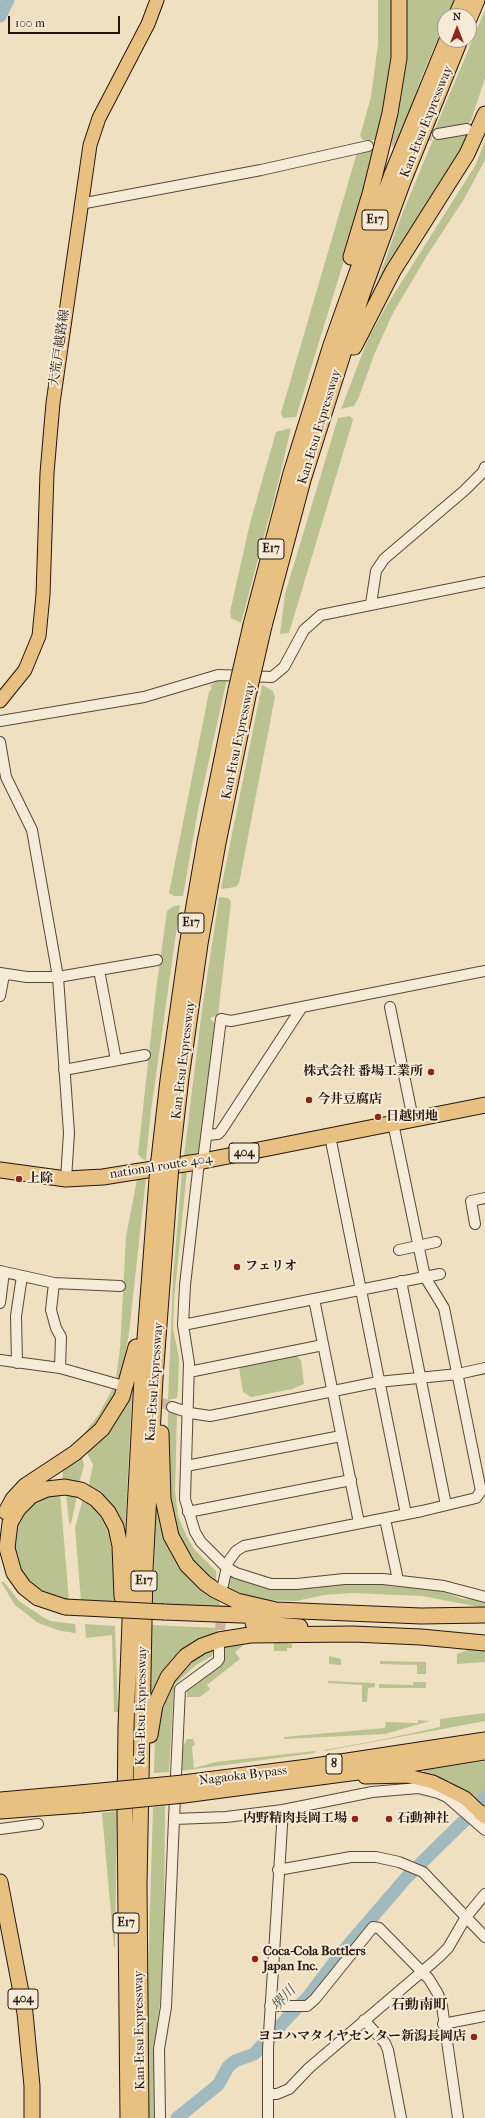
<!DOCTYPE html>
<meta charset="utf-8">
<style>
body{margin:0}
#map{position:relative;width:485px;height:2118px;overflow:hidden;background:#efe0c2;font-family:"IM FELL French Canon",serif}
canvas{display:block}
.north{position:absolute;left:437px;top:8px;width:40px;height:40px;box-sizing:border-box;background:#f5ebd7;border:1px solid #a29586;border-radius:50%;rotate:0deg;font-size:11px;font-weight:700;line-height:16px;text-align:center;color:#26150c}
.north::after{content:'';display:block;margin:auto;width:14px;height:18px;background:#8f2418;clip-path:polygon(50% 0,100% 100%,50% 72%,0 100%)}
.scale{position:absolute;left:8px;top:16px;width:112px;height:18px;box-sizing:border-box;border:2px solid #26150c;border-top:0;padding-left:5px;font-size:12px;line-height:14px;white-space:nowrap;color:#26150c;-webkit-text-stroke:3px #f5ebd7;paint-order:stroke}
</style>
<div id="map">
<canvas width="485" height="2118"></canvas>
<div class="north">N</div>
<div class="scale">100 m</div>
</div>
<script>
const c = document.querySelector('canvas').getContext('2d');
c.lineJoin = 'round';
function fillPath(path, color) {
  c.fillStyle = color;
  c.fill(path, 'evenodd');
}
function toPath(rows) {
  const path = new Path2D();
  for (const r of rows) {
    path.moveTo(r[0], r[1]);
    for (let i = 2; i < r.length; i += 2) path.lineTo(r[i], r[i + 1]);
  }
  return path;
}
function stroke(path, color, width, dash) {
  c.strokeStyle = color;
  c.lineWidth = width;
  c.lineCap = dash ? 'butt' : 'round';
  c.setLineDash(dash || []);
  c.stroke(path);
}
function label(font, color, halo, rows, align = 'center') {
  c.font = font + ' "IM FELL French Canon","Noto Serif JP",serif';
  c.lineWidth = 4;
  c.setLineDash([]);
  c.textBaseline = 'middle';
  c.strokeStyle = halo;
  c.fillStyle = color;
  for (const [text, x, y, turn = 0] of rows) {
    c.save();
    c.translate(x, y);
    c.rotate((+turn || 0) * Math.PI / 180);
    c.textAlign = isNaN(turn) ? turn : align;
    if (halo) c.strokeText(text, 0, 0);
    c.fillText(text, 0, 0);
    c.restore();
  }
}
fillPath(toPath([
 [378,0,393,0,394,65,376,140,363,140,360,136,371,97,378,44],
 [404,0,454,0,447,16,445,16,445,22,421,78,401,137,393,138,401,95,407,24],
 [485,10,485,78,471,121,465,125,435,129],
 [470,133,458,155,417,218,370,301,402,214,433,140],
 [485,141,485,160,464,199,428,254,393,313,374,355,359,397,354,406,341,409,368,339,387,305,475,166],
 [360,151,375,151,377,153,296,417,283,418,281,413,356,156],
 [350,416,353,420,289,633,280,634,285,594,338,418],
 [291,428,279,480,241,623,231,618,230,612,250,523,276,432],
 [227,679,198,810,183,896,174,896,169,893,209,692,212,688,210,686,218,680],
 [262,685,273,691,275,697,239,883,236,887,221,889],
 [219,897,228,898,231,902,218,1015,210,1018,215,1024,201,1146,198,1152,184,1156,201,1017],
 [180,905,151,1111,146,1160,142,1159,138,1154,156,990,167,911,174,906],
 [182,1170,187,1171,174,1300,173,1329,179,1357,178,1390,177,1398,168,1400,173,1278],
 [146,1178,129,1333,121,1380,116,1378,120,1348,126,1237,137,1179],
 [295,1355,301,1360,304,1384,292,1389,251,1397,243,1392,239,1367],
 [113,1388,118,1390,95,1429,80,1439,99,1414],
 [127,1393,132,1395,124,1548,88,1488,93,1465,86,1451],
 [168,1412,177,1415,175,1491,178,1516,188,1539,195,1550,216,1571,216,1584,196,1567,171,1524,167,1463],
 [82,1455,84,1466,79,1484,63,1482,62,1468],
 [60,1492,69,1602,55,1600,29,1584,13,1556,15,1525,33,1501],
 [66,1493,77,1496,71,1524,69,1523],
 [156,1494,163,1531,212,1597,220,1601,219,1610,153,1606],
 [83,1498,95,1506,107,1523,113,1557,114,1603,81,1601,75,1528],
 [230,1576,259,1585,385,1582,389,1586,423,1588,441,1591,463,1599,485,1600,485,1608,422,1596,352,1593,324,1595,296,1601,256,1600,225,1590,225,1582],
 [1,1582,4,1582,19,1601,43,1617,50,1621,75,1624,76,1633,61,1631,38,1623,15,1605],
 [85,1624,115,1626,118,1712,114,1712,112,1635,86,1638],
 [152,1625,218,1628,217,1634,179,1654,170,1663,155,1686,150,1703],
 [274,1641,292,1644,292,1648,287,1648,287,1651,274,1651],
 [247,1642,235,1652,240,1659,207,1685,210,1689,200,1697,187,1697,187,1687,214,1670,223,1644],
 [214,1646,212,1656,196,1665,174,1685,169,1772,154,1773,155,1733,165,1692,190,1660],
 [474,1648,485,1648,485,1662,457,1664,457,1654],
 [329,1656,341,1659,341,1665,329,1664],
 [380,1661,426,1662,426,1674,417,1674,417,1665,380,1664],
 [328,1681,375,1683,375,1687,368,1688,367,1702,362,1702,362,1685,328,1683],
 [413,1682,426,1682,426,1688,379,1688,379,1684,413,1685],
 [485,1713,485,1721,325,1751,325,1750,380,1740,440,1727,440,1719],
 [418,1720,430,1721,385,1734,284,1739,284,1737,385,1728,386,1722,418,1723],
 [187,1739,193,1739,195,1744,192,1747,194,1768,216,1762,315,1751,315,1753,180,1771,180,1752],
 [485,1761,485,1796,479,1802,450,1782,423,1773,425,1770],
 [165,1806,164,1920,160,2002,154,2049,154,2118,149,2118,147,2010,153,1807],
 [117,1811,115,1947,114,1947,102,1813]
]), '#bac292');
stroke(toPath([
 [0,16,8,0],
 [481,1802,485,1798],
 [177,2118,218,2085,228,2067,235,2061,254,2054,290,2015,308,1997,339,1956,406,1878,468,1817]
]), '#a0babf', 13);
stroke(toPath([
 [377,145,438,134],
 [120,1385,172,1407],
 [219,1645,223,1589]
]), '#c7b79e', 10, [10, 5]);
const minor = toPath([
 [438,134,467,129],
 [80,204,261,170,368,146],
 [371,604,376,571,384,559,465,490,483,472,485,467],
 [0,721,144,697,218,675,272,677,284,667,304,630,321,615,485,582],
 [0,742,6,777,32,830,58,977,69,1133,66,1179],
 [99,970,116,1060],
 [0,973,27,977,58,977,157,960],
 [0,996,4,975],
 [390,1007,413,1119],
 [64,1070,145,1055],
 [207,1135,218,1134,221,1131,302,1007],
 [330,1136,406,1514],
 [203,1161,221,1019,231,1021,485,971],
 [199,1162,185,1285,183,1325,189,1363,185,1499,195,1532,201,1542,226,1567,236,1573,271,1584,297,1584,344,1579,383,1579,444,1586,485,1597],
 [475,1224,471,1201,485,1198],
 [399,1250,436,1242],
 [0,1271,54,1283,120,1286],
 [401,1281,446,1505],
 [54,1283,51,1310,56,1328,61,1337,60,1368],
 [314,1299,359,1523],
 [0,1303,4,1272],
 [183,1325,440,1274],
 [0,1360,60,1368,120,1385],
 [17,1363,16,1316,22,1276],
 [189,1372,323,1345],
 [172,1407,190,1413,210,1416,378,1382,458,1374,485,1368],
 [186,1466,341,1436],
 [188,1512,351,1480],
 [385,1519,398,1580],
 [223,1585,228,1562,236,1551,244,1546,422,1511,476,1498,481,1491,444,1308,425,1277,393,1123],
 [174,1819,180,1689,217,1662,219,1659,219,1648],
 [0,1829,38,1824],
 [278,1870,351,1857,376,1857,399,1862,423,1872,485,1937],
 [270,2006,307,2006,315,1999,373,1927,379,1928,429,1979,438,1994,442,2006,458,2118],
 [364,2020,385,2043,388,2050,401,2118],
 [443,2024,485,2016],
 [268,2094,277,2094,289,2089,309,2068,438,1958,448,1948,466,1917,485,1894],
 [160,2118,159,2049,166,2007,174,1819,226,1817,283,1810,372,1792,418,1788,438,1793,447,1797,485,1830],
 [268,2118,268,2049,283,1810]
]);
const major = toPath([
 [0,701,25,670,39,636,43,595,47,473,53,403,90,145,99,118,148,24,157,0],
 [365,1777,408,1776,433,1782,465,1798,485,1817]
]);
const highway = toPath([
 [456,16,463,0],
 [469,19,477,0],
 [351,257,370,194,390,113,399,58,399,0],
 [354,347,393,271,467,154,485,114],
 [251,625,291,473,331,345,392,174,447,40],
 [264,626,303,480,362,294,402,184,460,40],
 [172,1156,181,1078,200,944,218,843,249,691],
 [159,1159,168,1080,187,946,205,842,236,690],
 [0,1170,66,1179,103,1177,203,1161,485,1105],
 [161,1433,163,1499,171,1536,187,1565,205,1583,215,1590,237,1601,276,1610,421,1616,485,1615],
 [6,1512,13,1499,25,1486,75,1453,102,1429,122,1397,136,1347],
 [65,1607,38,1598,24,1587,14,1573,7,1548,10,1523,18,1509,31,1496,47,1489,65,1487,81,1490,96,1499,108,1512,116,1527,120,1546,122,1597],
 [164,1612,267,1616],
 [253,1623,300,1627],
 [150,1735,155,1705,168,1677,186,1656,202,1646,219,1640,250,1635,353,1634,421,1637,485,1643],
 [183,1783,308,1767,485,1740],
 [184,1795,373,1770,485,1752],
 [0,1800,80,1793],
 [0,1811,81,1805],
 [481,1813,485,1815],
 [0,1882,25,2013,32,2086,32,2118],
 [128,2118,125,1810,126,1727,132,1567,142,1378,157,1179],
 [141,2118,139,1885,145,1570,155,1378,170,1178]
]);
stroke(minor, '#58483a', 12);
stroke(major, '#26150c', 15);
stroke(highway, '#26150c', 17);
stroke(minor, '#f5ebd7', 10);
stroke(major, '#e8c081', 13);
stroke(highway, '#e8c081', 15);
const highwayBridge = toPath([
 [236,690,251,625],
 [249,691,264,626],
 [170,1178,172,1156],
 [157,1179,159,1159],
 [65,1607,164,1612],
 [80,1793,183,1783],
 [81,1805,184,1795]
]);
stroke(highwayBridge, '#26150c', 17, []);
stroke(highwayBridge, '#e8c081', 15);
for (const [x, y, r, color] of [
 [431,1072,4,"#8f2418"],
 [309,1100,4,"#8f2418"],
 [378,1117,4,"#8f2418"],
 [19,1179,4,"#8f2418"],
 [237,1267,4,"#8f2418"],
 [355,1819,4,"#8f2418"],
 [389,1819,4,"#8f2418"],
 [255,1959,4,"#8f2418"],
 [474,2037,4,"#8f2418"]
]) {
  const dot = new Path2D();
  dot.arc(x, y, r, 0, 2 * Math.PI);
  c.fillStyle = color;
  c.fill(dot);
  stroke(dot, '#f5ebd7', 1.5);
}
for (const [x, y, w] of [
 [375,220,26],
 [271,549,26],
 [191,923,26],
 [244,1153,30],
 [144,1581,26],
 [334,1764,16],
 [126,1923,26],
 [23,1999,30]
]) {
  const box = new Path2D();
  box.roundRect(x - w / 2, y - 10, w, 20, 3);
  c.fillStyle = '#f5ebd7';
  c.fill(box);
  stroke(box, '#26150c', 1);
}
label('bold 12px', '#26150c', null, [
 ["E17",375,220],
 ["E17",271,549],
 ["E17",191,923],
 ["404",244,1153],
 ["E17",144,1581],
 ["8",334,1764],
 ["E17",126,1923],
 ["404",23,1999]
]);
label('13px', '#26150c', '#f5ebd7', [
 ["Kan-Etsu Expressway",427,122,-68],
 ["大荒戸越路線",60,348,-82],
 ["Kan-Etsu Expressway",320,427,-73],
 ["Kan-Etsu Expressway",239,741,-78],
 ["Kan-Etsu Expressway",184,1060,-83],
 ["national route 404",161,1167,-9],
 ["Kan-Etsu Expressway",155,1382,-86],
 ["Kan-Etsu Expressway",142,1706,-89],
 ["Nagaoka Bypass",243,1776,-7],
 ["Kan-Etsu Expressway",140,2030,-91]
]);
label('bold 13px', '#26150c', '#f5ebd7', [
 ["株式会社 番場工業所",423,1072,"right"],
 ["今井豆腐店",317,1100],
 ["日越団地",386,1117],
 ["上除",27,1179],
 ["フェリオ",245,1267],
 ["内野精肉長岡工場",347,1819,"right"],
 ["石動神社",397,1819],
 ["Coca-Cola Bottlers",263,1952],
 ["Japan Inc.",263,1967],
 ["ヨコハマタイヤセンター新潟長岡店",466,2037,"right"]
], 'left');
label('italic 14px', '#514f4b', '#f5ebd7', [
 ["堺川",284,1999,-47]
]);
label('bold 14px', '#26150c', '#f5ebd7', [
 ["石動南町",419,2006]
]);
</script>
